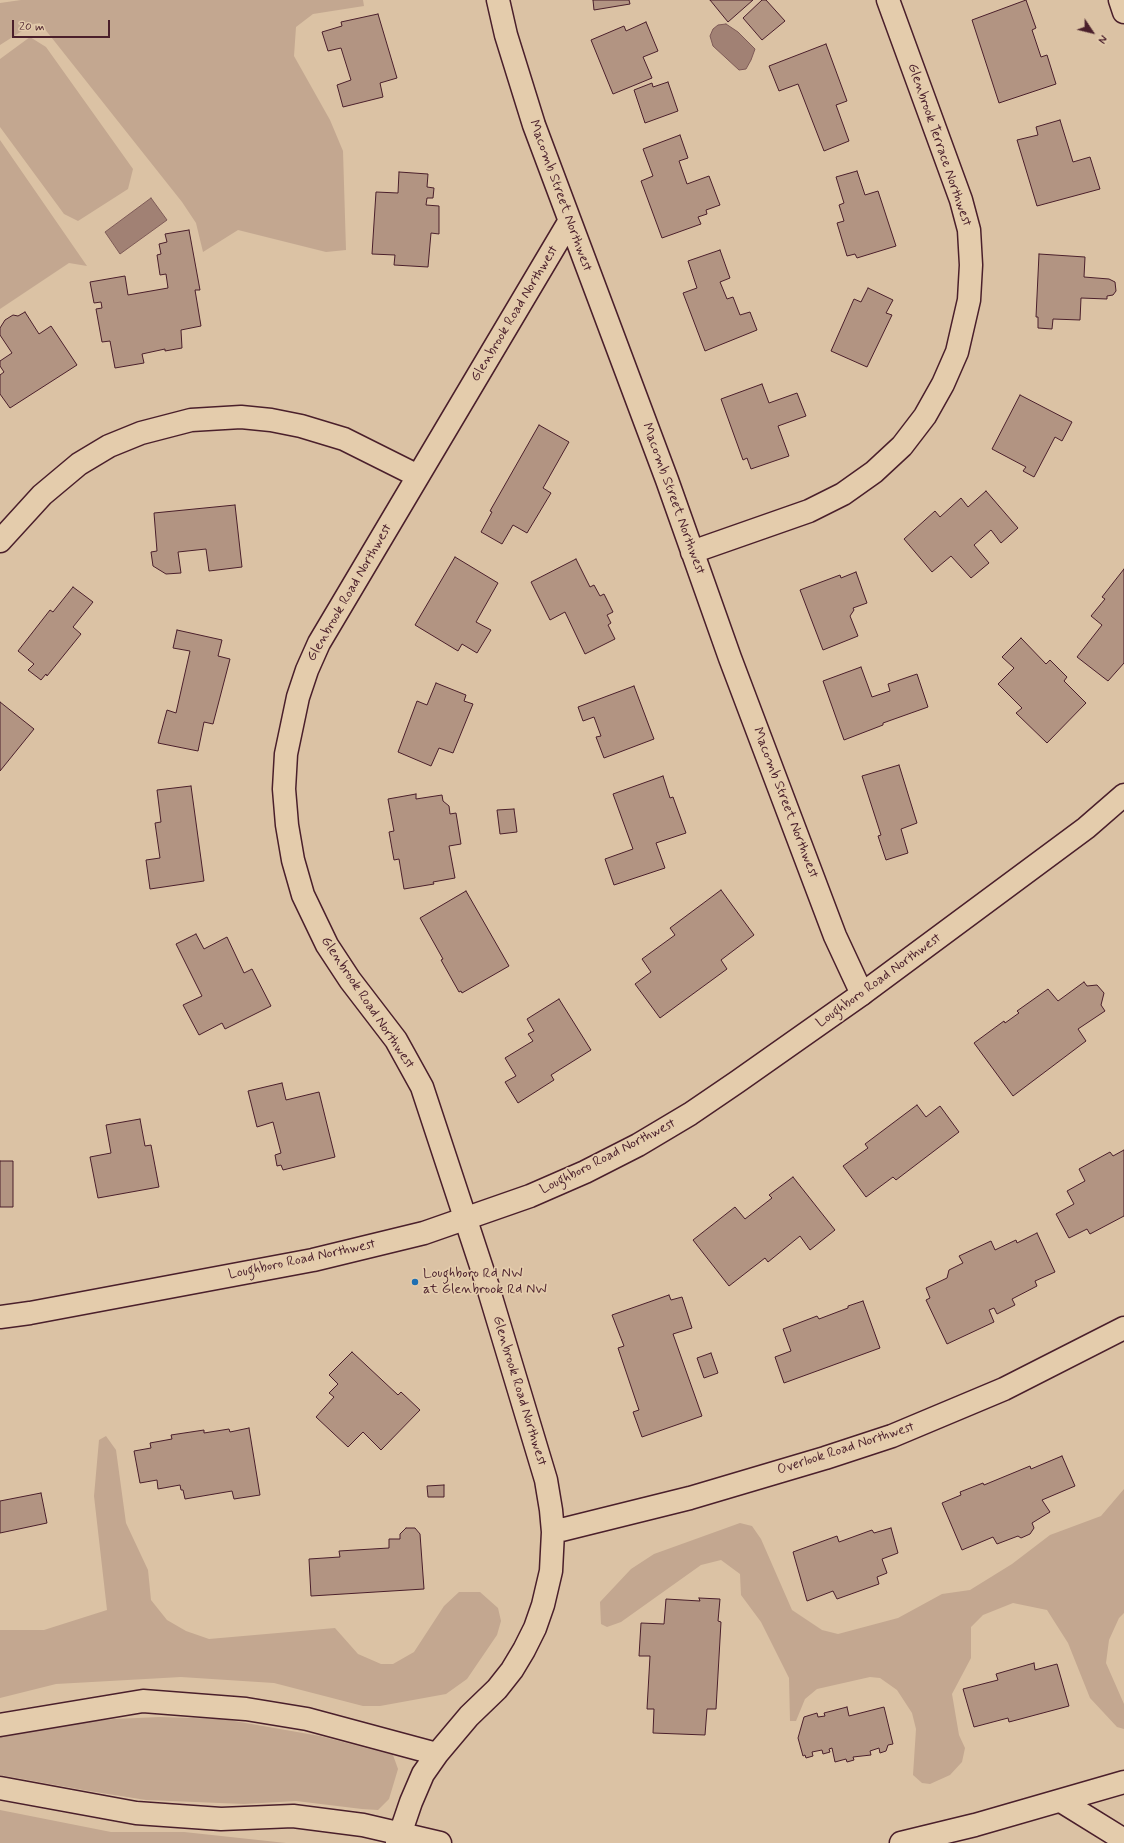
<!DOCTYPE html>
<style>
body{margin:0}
#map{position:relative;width:1124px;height:1843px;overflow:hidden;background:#dbc2a4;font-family:Mynerve,sans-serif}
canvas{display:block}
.north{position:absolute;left:1072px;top:12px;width:40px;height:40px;-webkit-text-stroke:3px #e4ccac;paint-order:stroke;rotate:125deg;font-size:11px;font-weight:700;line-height:16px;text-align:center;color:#4a1f2b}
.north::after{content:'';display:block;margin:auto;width:14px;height:18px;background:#4a1f2b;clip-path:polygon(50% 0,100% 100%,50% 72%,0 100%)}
.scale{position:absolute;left:12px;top:20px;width:98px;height:18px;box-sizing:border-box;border:2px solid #4a1f2b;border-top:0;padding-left:5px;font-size:12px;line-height:14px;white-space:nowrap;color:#4a1f2b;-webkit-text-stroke:3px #e4ccac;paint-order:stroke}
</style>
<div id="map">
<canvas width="1124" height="1843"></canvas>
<div class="north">N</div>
<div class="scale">20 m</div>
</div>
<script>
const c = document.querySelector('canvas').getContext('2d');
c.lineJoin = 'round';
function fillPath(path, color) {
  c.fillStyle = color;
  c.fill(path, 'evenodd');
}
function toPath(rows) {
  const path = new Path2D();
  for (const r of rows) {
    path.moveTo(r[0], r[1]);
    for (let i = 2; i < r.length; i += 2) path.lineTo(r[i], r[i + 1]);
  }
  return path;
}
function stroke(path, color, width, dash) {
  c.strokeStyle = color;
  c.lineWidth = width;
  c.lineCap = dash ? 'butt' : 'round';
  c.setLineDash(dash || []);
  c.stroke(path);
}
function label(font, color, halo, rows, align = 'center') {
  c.font = font + ' Mynerve,sans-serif';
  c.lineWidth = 3.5;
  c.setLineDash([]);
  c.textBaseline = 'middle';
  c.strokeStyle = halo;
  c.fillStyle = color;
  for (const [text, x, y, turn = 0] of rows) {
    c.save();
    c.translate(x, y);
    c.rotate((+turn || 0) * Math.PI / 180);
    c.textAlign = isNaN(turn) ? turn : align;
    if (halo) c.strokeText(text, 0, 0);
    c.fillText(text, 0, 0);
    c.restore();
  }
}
fillPath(toPath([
 [21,0,363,0,364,6,313,14,296,27,294,56,330,120,343,151,346,250,326,252,238,230,203,252,196,223,182,202,40,23,33,24,0,45,0,3],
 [30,37,46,47,133,169,128,189,78,221,64,214,0,127,0,59],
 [0,140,87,266,69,263,0,309],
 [106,1436,116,1450,126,1523,148,1570,151,1600,167,1620,186,1631,209,1639,335,1628,358,1654,381,1664,393,1664,414,1652,444,1606,459,1592,480,1592,498,1608,501,1621,497,1635,467,1679,446,1694,380,1706,363,1706,274,1683,181,1677,56,1684,0,1698,0,1630,44,1630,107,1610,94,1496,99,1440],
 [1124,1489,1124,1613,1119,1618,1109,1640,1106,1663,1124,1704,1124,1729,1117,1727,1090,1698,1068,1643,1047,1610,1013,1603,983,1615,971,1627,971,1658,952,1694,959,1735,965,1748,962,1762,950,1775,930,1784,922,1783,913,1775,916,1729,912,1713,897,1690,880,1678,870,1677,817,1689,805,1699,796,1721,790,1721,789,1678,761,1622,741,1595,740,1574,721,1560,701,1565,621,1622,607,1627,601,1624,600,1602,631,1569,654,1554,740,1523,752,1526,761,1539,792,1610,822,1630,838,1634,898,1618,942,1594,970,1590,1012,1564,1050,1535,1101,1516],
 [160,1717,223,1719,320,1736,393,1755,398,1769,389,1799,378,1810,362,1809,296,1801,244,1804,146,1800,89,1791,0,1775,0,1734,31,1728,114,1719],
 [0,1810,111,1832,184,1832,286,1843,0,1843]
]), '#c3a790');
const water = toPath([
 [726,24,738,32,755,49,751,60,746,69,739,70,713,46,710,36,713,29,718,25,726,24],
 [151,198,167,220,120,254,105,232,151,198]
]);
fillPath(water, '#a18174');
stroke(water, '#7e5a57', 1);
const building = toPath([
 [593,0,629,0,630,4,594,10,593,0],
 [710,0,753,0,728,22,710,0],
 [762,0,766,0,785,21,762,40,743,18,762,0],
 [1026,0,1036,28,1032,30,1041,57,1047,55,1056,84,999,103,972,20,1026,0],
 [378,14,397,78,380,83,383,97,343,107,337,85,351,80,341,48,328,51,322,32,342,26,341,22,378,14],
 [646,22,658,51,643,57,652,78,613,94,591,40,624,26,626,31,646,22],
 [826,44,847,101,836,105,849,141,824,151,798,84,779,91,769,66,826,44],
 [668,82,678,111,645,123,634,90,652,83,653,87,668,82],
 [1060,120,1073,162,1090,157,1100,189,1037,206,1017,140,1038,135,1036,127,1060,120],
 [680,135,688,158,679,161,687,184,709,176,720,205,706,210,707,214,698,217,701,224,662,238,641,181,653,176,643,149,680,135],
 [857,171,865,195,878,191,896,246,857,258,855,254,847,256,837,223,844,221,839,205,844,203,836,177,857,171],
 [399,172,428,174,427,187,434,188,433,198,427,198,426,205,439,206,439,234,431,233,428,267,394,265,395,255,372,254,376,192,398,193,399,172],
 [189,230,200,290,195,290,201,326,181,330,182,348,165,351,165,349,142,354,144,363,115,368,110,341,102,342,96,309,102,308,101,302,94,303,90,282,125,276,128,295,168,288,166,274,160,275,157,255,161,254,159,244,167,242,165,234,189,230],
 [720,250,730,278,720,282,727,299,733,297,740,315,750,312,757,330,705,351,683,293,697,288,688,261,720,250],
 [1039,254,1085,257,1084,277,1109,279,1115,282,1116,291,1113,295,1107,296,1107,299,1081,298,1080,320,1053,319,1052,329,1038,328,1038,317,1036,317,1039,254],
 [868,288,893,300,886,313,892,315,867,367,831,351,854,299,861,302,868,288],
 [25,312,39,334,51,326,77,365,10,408,0,394,0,375,4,372,0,366,0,361,12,353,0,335,0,328,5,320,13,315,18,316,25,312],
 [762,384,769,403,797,393,806,416,778,426,789,456,751,469,747,458,743,460,721,399,762,384],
 [1020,395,1072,422,1062,441,1055,437,1034,477,1023,471,1026,467,992,449,1020,395],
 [539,425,569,442,543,488,551,493,527,533,513,525,502,544,481,532,492,512,490,511,539,425],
 [986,491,1018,528,1001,543,991,530,974,545,989,563,971,578,951,556,932,572,904,539,935,511,940,517,961,498,968,507,986,491],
 [235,505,242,567,209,571,206,549,178,552,181,573,166,574,153,566,151,552,157,551,154,513,235,505],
 [455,557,498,583,476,622,491,630,477,653,462,644,458,651,415,625,455,557],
 [576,559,590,587,594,585,600,596,604,594,613,612,607,615,611,623,608,625,615,639,585,654,565,612,550,620,531,582,576,559],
 [1124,569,1124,663,1108,681,1077,657,1102,625,1091,616,1105,599,1102,597,1124,569],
 [856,572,867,603,853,608,854,610,850,616,858,636,823,650,800,590,840,575,841,578,856,572],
 [73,587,93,602,73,627,81,634,47,676,46,674,41,680,28,670,34,664,18,651,50,610,53,612,73,587],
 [177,630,222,640,218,656,230,659,213,724,204,722,198,751,158,743,167,710,176,713,190,651,173,648,177,630],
 [1021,638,1046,664,1050,660,1067,677,1064,681,1086,703,1047,743,1016,713,1022,708,998,684,1014,668,1002,657,1021,638],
 [861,667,872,697,890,691,888,684,917,674,928,707,883,723,883,725,844,740,823,681,861,667],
 [436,683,466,695,464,701,473,704,453,753,439,748,431,766,398,752,417,701,427,705,436,683],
 [634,686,654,739,604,758,596,737,601,736,594,717,583,721,578,707,634,686],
 [0,702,34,729,0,771,0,702],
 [899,765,917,823,901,829,908,853,886,860,878,836,881,835,862,776,899,765],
 [663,776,670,798,673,797,686,833,656,843,665,868,614,885,605,859,633,849,613,794,663,776],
 [191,786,204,881,150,889,146,860,160,858,155,823,161,822,157,790,191,786],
 [416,794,416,799,442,795,443,801,449,806,450,814,456,813,461,844,449,846,455,878,433,882,434,884,404,889,399,859,394,860,389,832,394,831,388,799,416,794],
 [514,809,517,832,500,834,497,810,514,809],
 [721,890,754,935,721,960,727,969,660,1018,635,984,651,972,642,959,675,935,670,928,721,890],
 [466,891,509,966,462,993,461,991,459,992,441,960,443,959,420,918,466,891],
 [196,934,204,949,227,937,244,973,252,969,271,1006,225,1029,222,1023,199,1035,183,1005,202,996,176,944,196,934],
 [1084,982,1087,986,1097,985,1104,993,1101,1005,1105,1011,1078,1029,1086,1041,1013,1096,974,1043,1004,1021,1005,1023,1019,1013,1017,1011,1048,989,1058,1001,1084,982],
 [559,999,591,1050,551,1075,554,1080,518,1103,505,1082,516,1076,505,1058,533,1041,528,1034,534,1031,527,1019,559,999],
 [282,1083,286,1100,319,1092,335,1157,283,1170,281,1165,277,1166,275,1155,281,1153,273,1122,257,1127,248,1091,282,1083],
 [917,1105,926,1117,940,1106,959,1132,896,1180,893,1177,866,1197,843,1166,868,1148,865,1144,917,1105],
 [140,1119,145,1146,151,1145,159,1187,98,1198,90,1157,111,1153,106,1125,140,1119],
 [1124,1150,1124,1216,1090,1234,1087,1229,1069,1238,1056,1214,1074,1204,1067,1191,1085,1181,1079,1169,1110,1152,1113,1156,1124,1150],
 [0,1161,13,1161,13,1207,0,1207,0,1161],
 [793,1177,835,1230,810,1250,800,1236,768,1262,765,1258,729,1286,693,1240,735,1207,745,1219,772,1198,769,1195,793,1177],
 [1037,1233,1055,1272,1035,1281,1037,1286,1012,1299,1015,1305,997,1314,994,1308,989,1310,994,1322,947,1344,926,1300,930,1298,926,1288,947,1278,949,1270,963,1263,959,1256,991,1241,995,1250,1016,1240,1017,1243,1037,1233],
 [669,1295,671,1300,682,1297,692,1328,673,1334,702,1416,642,1437,633,1412,639,1410,618,1348,624,1346,612,1315,669,1295],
 [863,1301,880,1348,784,1383,775,1357,791,1351,783,1329,817,1316,819,1319,848,1308,848,1306,863,1301],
 [352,1352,398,1395,401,1392,420,1410,381,1450,363,1432,348,1447,316,1417,334,1397,329,1393,338,1384,329,1375,352,1352],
 [711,1353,718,1373,704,1378,697,1358,711,1353],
 [249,1428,260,1495,234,1499,232,1491,185,1499,183,1490,181,1490,180,1485,158,1489,157,1480,140,1483,134,1451,151,1448,150,1443,172,1439,171,1435,204,1430,204,1433,229,1429,230,1432,249,1428],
 [1062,1456,1075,1486,1042,1500,1050,1512,1032,1523,1034,1528,1030,1534,1021,1538,1018,1536,997,1544,993,1537,962,1550,942,1503,961,1495,960,1492,983,1483,984,1485,1030,1466,1031,1469,1062,1456],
 [444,1485,444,1497,428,1497,427,1486,444,1485],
 [41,1493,47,1523,0,1533,0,1501,41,1493],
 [406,1528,415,1528,420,1534,424,1589,311,1596,309,1559,340,1557,339,1551,389,1548,389,1539,400,1539,400,1534,406,1528],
 [891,1528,898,1553,882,1559,887,1573,877,1577,879,1584,837,1599,833,1591,807,1601,793,1552,837,1536,839,1542,872,1530,874,1533,891,1528],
 [699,1598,720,1599,718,1621,721,1622,716,1709,707,1709,705,1735,653,1733,654,1709,647,1709,650,1656,639,1656,641,1623,664,1624,666,1599,700,1601,699,1598],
 [1034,1663,1035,1670,1057,1664,1069,1706,1009,1722,1008,1718,974,1727,963,1689,998,1680,996,1674,1034,1663],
 [847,1707,849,1716,884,1707,893,1744,888,1745,886,1751,880,1753,879,1748,870,1751,871,1755,853,1757,854,1760,847,1762,846,1759,835,1762,832,1748,829,1749,830,1752,823,1754,822,1750,812,1752,813,1756,806,1758,805,1755,803,1756,798,1738,804,1717,817,1713,818,1717,825,1716,824,1713,847,1707]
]);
fillPath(building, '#b29482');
stroke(building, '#4a1f2b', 1);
const minor = toPath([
 [498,0,506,35,534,125,667,480,730,658,835,936,862,994],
 [1120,0,1124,12],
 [0,541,42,495,79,464,109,446,141,433,191,420,241,417,271,420,301,426,344,439,418,476],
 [692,552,809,511,843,494,874,472,902,446,925,416,943,384,957,352,969,300,971,265,969,230,961,200,888,0],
 [553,1532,690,1498,825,1458,892,1436,1004,1389,1124,1328],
 [0,1725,143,1701,246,1709,307,1719,437,1754],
 [0,1788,136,1813,221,1819,293,1816,363,1825,440,1843],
 [1061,1801,1124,1840],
 [397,1843,411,1802,423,1774,437,1754,469,1716,497,1689,512,1670,524,1650,535,1628,543,1605,551,1571,553,1532,551,1510,546,1480,487,1284,422,1087,396,1040,350,980,327,945,303,895,293,860,287,825,284,789,286,754,298,697,307,670,319,643,569,222],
 [901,1843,975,1825,1124,1782]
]);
const secondary = toPath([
 [0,1317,30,1313,313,1260,424,1233,530,1196,585,1172,638,1145,690,1114,737,1082,862,994,1086,828,1124,795]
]);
stroke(minor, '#4a1f2b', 25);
stroke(secondary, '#4a1f2b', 25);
stroke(minor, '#e4ccac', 22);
stroke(secondary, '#e4ccac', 22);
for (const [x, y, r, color] of [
 [415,1282,4,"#1f6fb2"]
]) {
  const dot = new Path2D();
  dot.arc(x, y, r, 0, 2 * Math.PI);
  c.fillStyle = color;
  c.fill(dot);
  stroke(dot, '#e4ccac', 1.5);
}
label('14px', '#4a1f2b', '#e4ccac', [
 ["Glenbrook Terrace Northwest",939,145,71],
 ["Macomb Street Northwest",560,196,70],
 ["Glenbrook Road Northwest",515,314,-59],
 ["Macomb Street Northwest",673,499,70],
 ["Glenbrook Road Northwest",350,593,-60],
 ["Macomb Street Northwest",785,803,69],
 ["Loughboro Road Northwest",879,981,-36],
 ["Glenbrook Road Northwest",367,1003,56],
 ["Loughboro Road Northwest",608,1157,-27],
 ["Loughboro Road Northwest",302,1260,-12],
 ["Glenbrook Road Northwest",519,1391,73],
 ["Overlook Road Northwest",846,1449,-18]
]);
label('14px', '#4a1f2b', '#e4ccac', [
 ["Loughboro Rd NW",423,1274],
 ["at Glenbrook Rd NW",423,1290]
], 'left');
</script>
